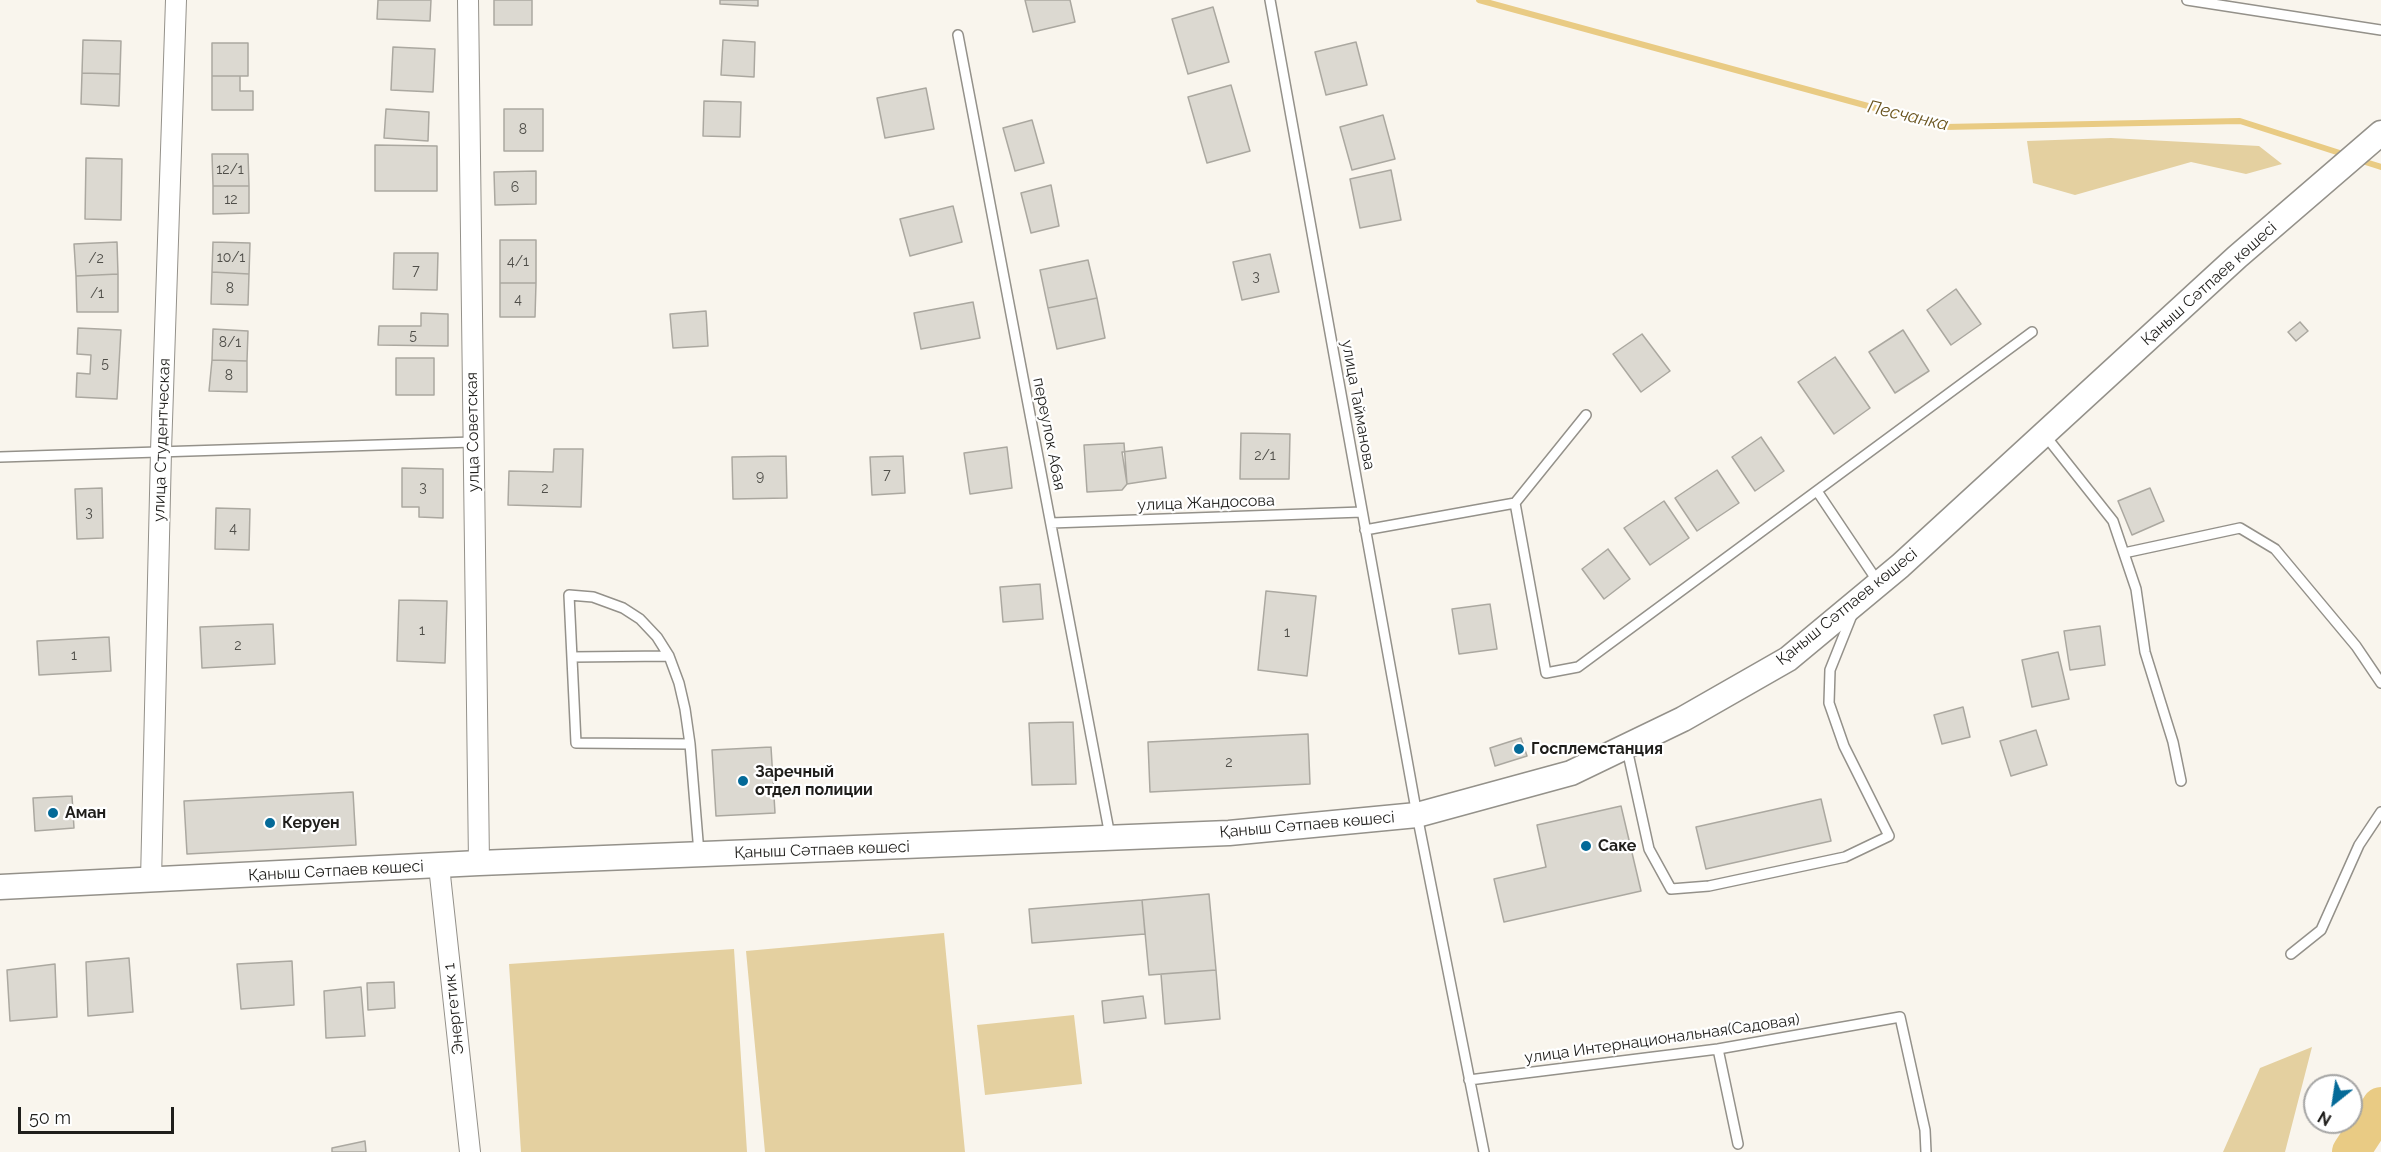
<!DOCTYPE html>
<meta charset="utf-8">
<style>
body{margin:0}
#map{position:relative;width:2381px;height:1152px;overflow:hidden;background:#f9f5ed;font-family:Raleway,sans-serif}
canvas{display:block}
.north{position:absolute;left:2303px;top:1074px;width:60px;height:60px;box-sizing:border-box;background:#fff;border:2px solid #a5a5a4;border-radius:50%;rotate:210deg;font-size:16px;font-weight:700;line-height:24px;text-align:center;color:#1f1e1b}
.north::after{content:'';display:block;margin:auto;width:21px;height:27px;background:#046a98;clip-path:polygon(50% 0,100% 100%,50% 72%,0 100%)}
.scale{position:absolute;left:18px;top:1107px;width:156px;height:27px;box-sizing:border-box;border:3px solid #1f1e1b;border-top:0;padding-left:8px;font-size:18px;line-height:21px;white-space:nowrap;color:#1f1e1b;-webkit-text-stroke:4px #fff;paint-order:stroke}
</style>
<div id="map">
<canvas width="2381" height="1152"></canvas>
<div class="north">N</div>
<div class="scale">50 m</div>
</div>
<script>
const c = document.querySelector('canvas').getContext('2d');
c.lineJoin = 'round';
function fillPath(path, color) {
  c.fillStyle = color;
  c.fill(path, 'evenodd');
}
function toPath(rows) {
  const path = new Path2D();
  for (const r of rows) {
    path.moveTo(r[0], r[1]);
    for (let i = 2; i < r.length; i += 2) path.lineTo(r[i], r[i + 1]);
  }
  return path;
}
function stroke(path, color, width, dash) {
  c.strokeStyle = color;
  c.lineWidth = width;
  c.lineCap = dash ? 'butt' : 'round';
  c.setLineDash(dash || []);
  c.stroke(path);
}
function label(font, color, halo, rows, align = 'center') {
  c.font = font + ' Raleway,sans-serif';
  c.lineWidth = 4.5;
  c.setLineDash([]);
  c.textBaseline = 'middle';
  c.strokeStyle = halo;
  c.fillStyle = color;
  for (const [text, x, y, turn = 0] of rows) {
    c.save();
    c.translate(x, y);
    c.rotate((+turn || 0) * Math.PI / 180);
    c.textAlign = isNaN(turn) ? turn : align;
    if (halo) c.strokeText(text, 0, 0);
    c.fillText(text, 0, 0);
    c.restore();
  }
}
fillPath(toPath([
 [2111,138,2259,146,2282,164,2246,174,2191,162,2075,195,2033,183,2027,141],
 [944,933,965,1152,765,1152,746,951],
 [734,949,747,1152,521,1152,509,964],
 [1074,1015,1082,1084,985,1095,977,1025],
 [2312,1047,2285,1152,2223,1152,2260,1068]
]), '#e4d0a0');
stroke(toPath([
 [1479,0,1945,127,2240,121,2346,155],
 [2359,160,2381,167]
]), '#e9cb84', 6);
stroke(toPath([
 [2351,1152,2381,1106]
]), '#e9cb84', 38);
const building = toPath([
 [378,0,431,0,430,21,377,19,378,0],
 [494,0,532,0,532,25,494,25,494,0],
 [720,0,758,0,758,6,720,4,720,0],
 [1025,0,1070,0,1075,22,1033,32,1025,0],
 [1213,7,1229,62,1188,74,1172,19,1213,7],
 [83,40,121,41,120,74,82,73,83,40],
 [723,40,755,42,754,77,721,75,723,40],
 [1356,42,1367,85,1326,95,1315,52,1356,42],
 [212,43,248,43,248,76,212,76,212,43],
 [393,47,435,49,433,92,391,90,393,47],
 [82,73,120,74,119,106,81,104,82,73],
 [212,76,240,76,240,91,253,91,253,110,212,110,212,76],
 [1231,85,1250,151,1207,163,1188,97,1231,85],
 [926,88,934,129,885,138,877,98,926,88],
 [704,101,741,102,740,137,703,136,704,101],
 [386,109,429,112,428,141,384,138,386,109],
 [504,109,543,109,543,151,504,151,504,109],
 [1383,115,1395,159,1352,170,1340,127,1383,115],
 [1032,120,1044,163,1015,171,1003,128,1032,120],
 [375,145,437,146,437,191,375,191,375,145],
 [212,154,248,154,249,186,213,186,212,154],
 [86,158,122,159,121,220,85,219,86,158],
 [1391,170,1401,220,1360,228,1350,179,1391,170],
 [536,171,536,204,495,205,494,172,536,171],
 [1051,185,1059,226,1031,233,1021,193,1051,185],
 [213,186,249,186,249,213,213,214,213,186],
 [953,206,962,242,910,256,900,219,953,206],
 [500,240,536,240,536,283,500,283,500,240],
 [117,242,118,274,76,276,74,244,117,242],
 [213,242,250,243,249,274,212,272,213,242],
 [394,253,438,253,437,290,393,289,394,253],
 [1270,254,1279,292,1242,300,1233,262,1270,254],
 [1088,260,1097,298,1048,308,1040,270,1088,260],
 [212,272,249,274,248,305,211,304,212,272],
 [118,274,118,312,77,312,76,276,118,274],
 [500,283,536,283,535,317,500,317,500,283],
 [1956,289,1981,324,1951,345,1927,310,1956,289],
 [1097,298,1105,338,1057,349,1048,308,1097,298],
 [973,302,980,338,921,349,914,313,973,302],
 [706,311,708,346,673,348,670,314,706,311],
 [421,313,448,314,448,346,378,345,379,326,421,326,421,313],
 [2300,322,2308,331,2296,341,2288,332,2300,322],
 [78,328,121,330,117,399,76,397,77,373,90,374,91,355,77,354,78,328],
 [213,329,248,331,247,361,212,360,213,329],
 [1903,330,1929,371,1895,393,1869,352,1903,330],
 [1642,334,1670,371,1641,392,1613,354,1642,334],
 [1835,357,1870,408,1834,434,1798,382,1835,357],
 [396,358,434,358,434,395,396,395,396,358],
 [212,360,247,361,247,392,209,391,212,360],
 [1241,433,1290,434,1289,479,1240,479,1241,433],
 [1761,437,1784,471,1755,491,1732,457,1761,437],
 [1124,443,1127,484,1122,490,1087,492,1084,445,1124,443],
 [1007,447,1012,488,970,494,964,453,1007,447],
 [1162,447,1166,478,1127,484,1122,452,1162,447],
 [554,449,583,449,581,507,508,505,509,471,553,472,554,449],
 [786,456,787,498,733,499,732,457,786,456],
 [903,456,905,493,872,495,870,457,903,456],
 [402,468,443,469,443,518,419,517,419,507,402,507,402,468],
 [1717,470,1739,503,1697,531,1675,498,1717,470],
 [102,488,103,538,77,539,75,489,102,488],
 [2150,488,2164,521,2132,535,2118,501,2150,488],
 [1664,501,1689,538,1650,565,1624,528,1664,501],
 [216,508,250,509,249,550,215,549,216,508],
 [1608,549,1630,579,1604,599,1582,569,1608,549],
 [1040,584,1043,619,1003,622,1000,587,1040,584],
 [1266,591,1316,596,1307,676,1258,670,1266,591],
 [399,600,447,601,445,663,397,661,399,600],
 [1490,604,1497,649,1459,654,1452,609,1490,604],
 [273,624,275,664,202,668,200,627,273,624],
 [2100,626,2105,665,2070,670,2064,631,2100,626],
 [109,637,111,671,39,675,37,641,109,637],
 [2058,652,2069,699,2032,707,2022,660,2058,652],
 [1963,707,1970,737,1942,744,1934,715,1963,707],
 [1073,722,1076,784,1032,785,1029,723,1073,722],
 [2036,730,2047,765,2011,776,2000,741,2036,730],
 [1308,734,1310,784,1150,792,1148,742,1308,734],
 [1521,738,1527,756,1495,766,1490,748,1521,738],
 [771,747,775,813,716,816,712,750,771,747],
 [353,792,356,845,187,854,184,801,353,792],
 [72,796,74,828,35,831,33,798,72,796],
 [1821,799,1831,841,1706,869,1696,827,1821,799],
 [1621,806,1641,891,1504,922,1494,879,1546,867,1537,825,1621,806],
 [1209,894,1216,970,1149,975,1142,900,1209,894],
 [1142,900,1145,934,1032,943,1029,909,1142,900],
 [129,958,133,1012,88,1016,86,962,129,958],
 [292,961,294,1005,241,1009,237,964,292,961],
 [55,964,57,1017,10,1021,7,970,55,964],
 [1216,970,1220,1019,1165,1024,1161,974,1216,970],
 [394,982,395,1008,368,1010,367,983,394,982],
 [361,987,365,1036,326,1038,324,991,361,987],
 [1143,996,1146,1018,1104,1023,1102,1001,1143,996],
 [365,1141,366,1152,332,1152,332,1148,365,1141]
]);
fillPath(building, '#dcd9d1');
stroke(building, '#aba8a0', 1.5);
const service = toPath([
 [1270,0,1417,815,1484,1152],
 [2187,0,2381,30],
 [958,35,1110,836],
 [2044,434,2113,521,2136,589,2145,652,2173,742,2181,781],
 [0,457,473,442],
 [1817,491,1878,582],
 [1515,503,1546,673,1578,667,2032,332],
 [1051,523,1362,512],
 [1365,530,1515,503,1586,415],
 [2124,553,2240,528,2275,549,2356,646,2381,683],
 [572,657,669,656],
 [690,744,576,743,569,595,593,597,623,608,640,619,657,637,669,656,679,683,685,709,690,744,699,853],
 [1627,749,1649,849,1671,889,1709,886,1845,857,1889,836,1844,746,1829,703,1830,670,1852,615],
 [2291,954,2321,930,2359,845,2381,812],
 [1718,1049,1738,1144],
 [1469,1080,1718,1049,1900,1017,1925,1130,1926,1152]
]);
const minor = toPath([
 [468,0,479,863],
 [439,866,470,1152],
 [151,880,161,451,176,0]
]);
const tertiary = toPath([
 [0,887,479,863,1229,833,1417,815,1571,773,1683,719,1788,659,1900,566,2237,257,2381,133]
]);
stroke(service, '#94918a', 12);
stroke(minor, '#94918a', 22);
stroke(tertiary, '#94918a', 27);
stroke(service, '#fff', 9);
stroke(minor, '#fff', 20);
stroke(tertiary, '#fff', 24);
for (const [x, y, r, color] of [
 [1519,749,6,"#046a98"],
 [743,781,6,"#046a98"],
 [53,813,6,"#046a98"],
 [270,823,6,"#046a98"],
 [1586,846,6,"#046a98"]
]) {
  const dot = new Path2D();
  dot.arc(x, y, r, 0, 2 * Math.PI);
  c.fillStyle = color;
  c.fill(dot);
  stroke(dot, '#fff', 2);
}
label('14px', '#4e4d48', null, [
 ["8",523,130],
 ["12/1",230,170],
 ["6",515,188],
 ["12",231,200],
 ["10/1",231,258],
 ["/2",96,259],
 ["4/1",518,262],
 ["7",416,271],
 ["3",1256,277],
 ["8",230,289],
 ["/1",97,294],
 ["4",518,300],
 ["5",413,336],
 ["8/1",230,343],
 ["5",105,364],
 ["8",229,376],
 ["2/1",1265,456],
 ["7",887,475],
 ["9",760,477],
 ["3",423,488],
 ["2",545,489],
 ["3",89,513],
 ["4",233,529],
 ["1",422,631],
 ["1",1287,633],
 ["2",238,646],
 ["1",74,656],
 ["2",1229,763]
]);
label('16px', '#1f1e1b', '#fff', [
 ["Қаныш Сәтпаев көшесі",2209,284,-42],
 ["улица Тайманова",1358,405,80],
 ["улца Советская",473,432,-91],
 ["переулок Абая",1049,434,79],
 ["улица Студентческая",162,440,-88],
 ["улица Жандосова",1206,503,-2],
 ["Қаныш Сәтпаев көшесі",1847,607,-39],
 ["Қаныш Сәтпаев көшесі",1307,825,-5],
 ["Қаныш Сәтпаев көшесі",822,850,-2],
 ["Қаныш Сәтпаев көшесі",336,871,-3],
 ["Энергетик 1",454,1009,-96],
 ["улица Интернациональная(Садовая)",1662,1039,-8]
]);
label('bold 16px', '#1f1e1b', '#fff', [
 ["Госплемстанция",1531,749],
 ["Заречный",755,772],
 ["отдел полиции",755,790],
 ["Аман",65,813],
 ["Керуен",282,823],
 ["Саке",1598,846]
], 'left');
label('italic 18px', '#69541f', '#fff', [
 ["Песчанка",1908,116,13]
]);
</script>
